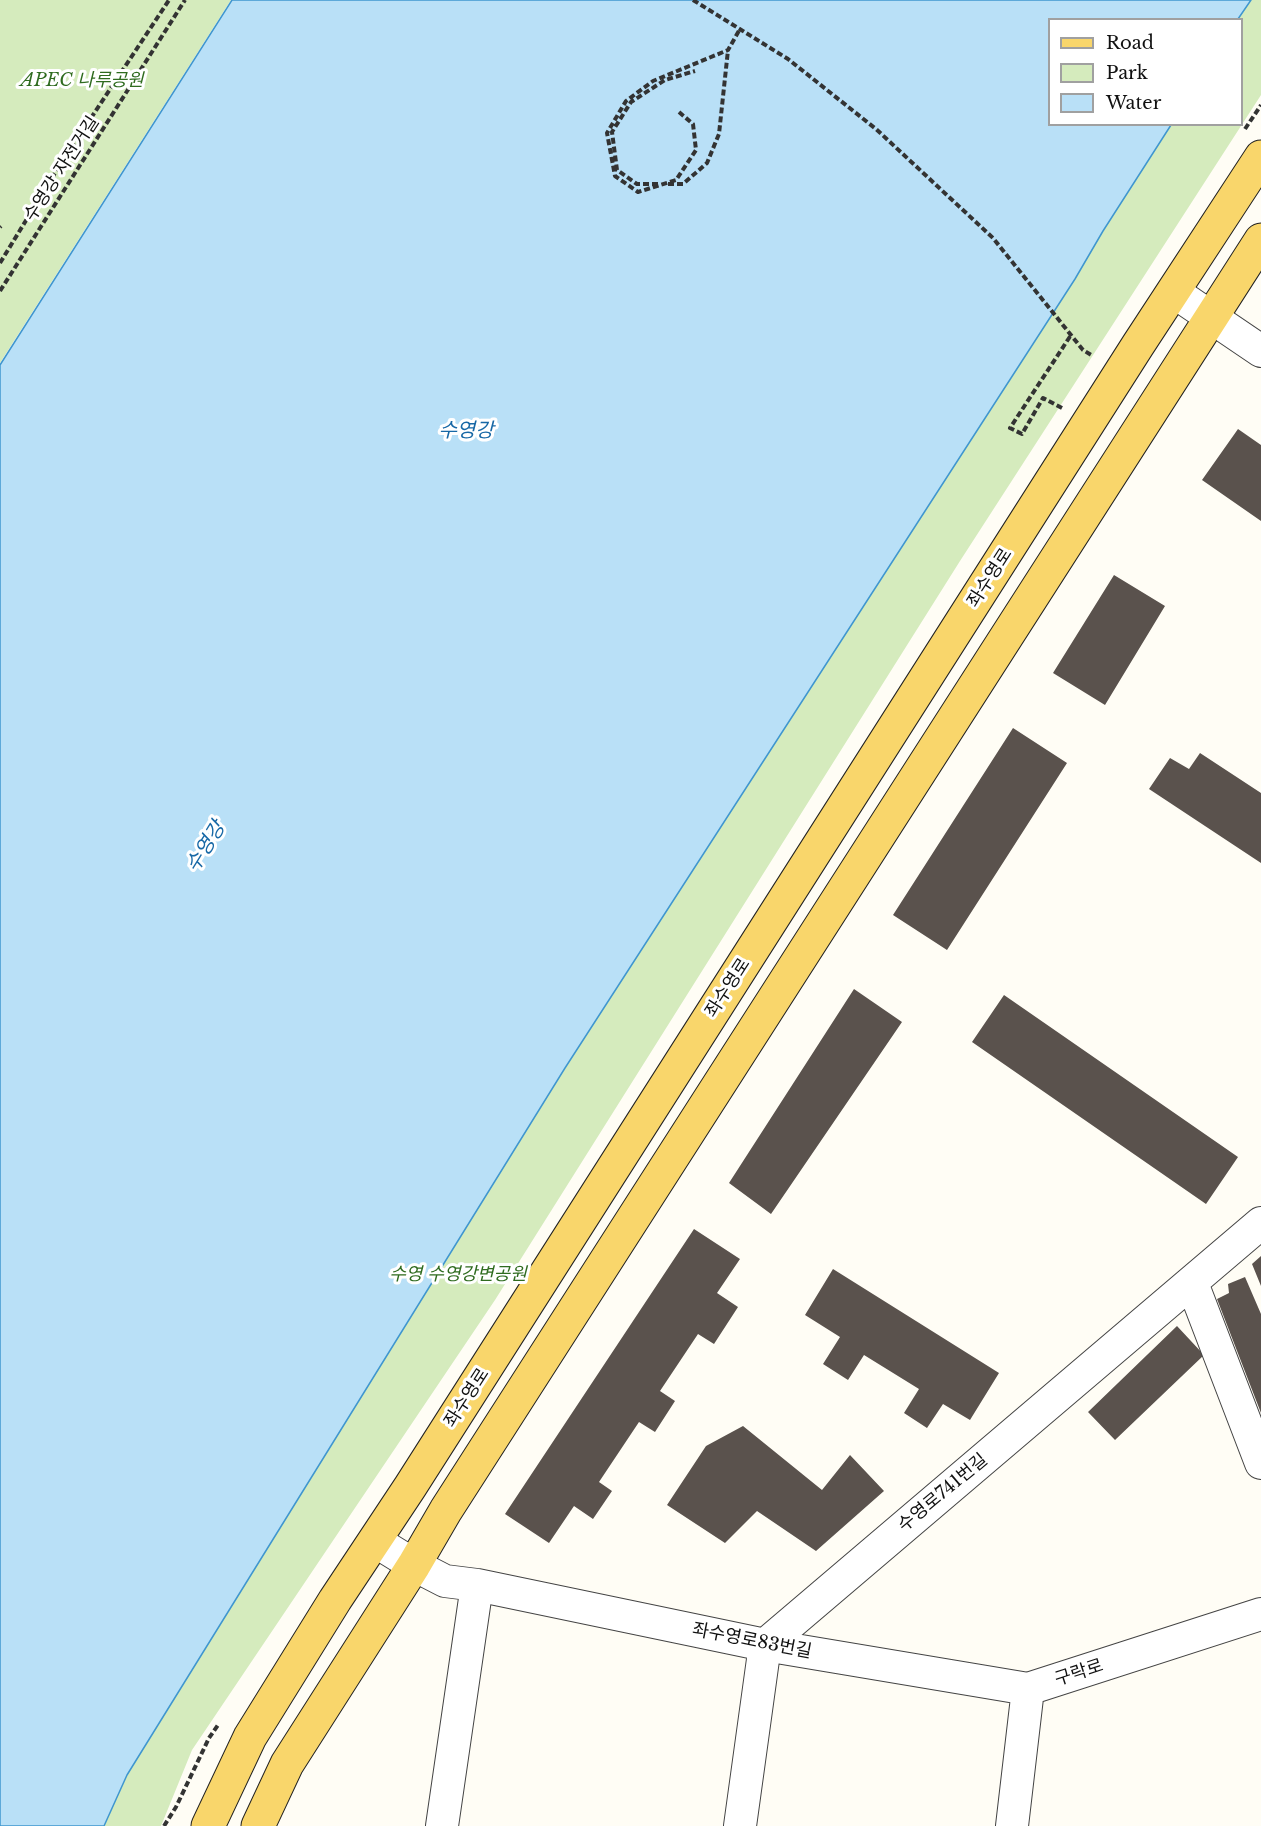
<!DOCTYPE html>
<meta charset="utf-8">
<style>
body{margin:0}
#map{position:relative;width:1261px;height:1826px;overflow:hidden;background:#fffdf5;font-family:"Libre Baskerville",serif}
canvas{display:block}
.legend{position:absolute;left:1048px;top:18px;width:195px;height:108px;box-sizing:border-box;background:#fff;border:2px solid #a0a0a0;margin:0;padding:8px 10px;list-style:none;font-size:18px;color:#111}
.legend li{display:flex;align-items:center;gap:12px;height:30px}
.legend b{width:30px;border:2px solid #a0a0a0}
</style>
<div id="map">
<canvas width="1261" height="1826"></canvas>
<ul class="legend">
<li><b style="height:8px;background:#f9d66b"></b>Road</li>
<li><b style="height:16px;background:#d5ebbd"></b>Park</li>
<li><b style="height:16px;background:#b9e0f7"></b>Water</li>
</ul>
</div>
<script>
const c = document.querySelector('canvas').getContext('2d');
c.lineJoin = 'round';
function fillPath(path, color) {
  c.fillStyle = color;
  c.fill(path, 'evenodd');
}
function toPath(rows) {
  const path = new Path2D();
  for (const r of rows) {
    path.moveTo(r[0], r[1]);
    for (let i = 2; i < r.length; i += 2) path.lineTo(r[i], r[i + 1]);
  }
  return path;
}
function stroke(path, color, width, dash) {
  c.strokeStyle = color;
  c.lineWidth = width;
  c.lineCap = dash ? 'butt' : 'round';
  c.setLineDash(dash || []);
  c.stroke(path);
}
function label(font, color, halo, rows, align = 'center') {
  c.font = font + ' "Libre Baskerville","Noto Sans KR",serif';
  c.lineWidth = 6;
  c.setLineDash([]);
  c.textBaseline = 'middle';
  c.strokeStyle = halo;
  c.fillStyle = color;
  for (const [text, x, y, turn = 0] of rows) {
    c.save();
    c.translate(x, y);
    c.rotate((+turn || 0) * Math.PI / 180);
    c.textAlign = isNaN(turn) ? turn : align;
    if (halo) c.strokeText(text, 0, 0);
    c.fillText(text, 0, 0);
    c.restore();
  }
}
fillPath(toPath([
 [0,0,231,0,0,363],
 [1219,0,1261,0,1261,95,960,561,495,1300,192,1750,161,1826,73,1826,1139,125,1242,124,1242,20,1207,19]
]), '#d5ebbd');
const water = toPath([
 [232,0,1251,0,1238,19,1050,20,1050,124,1171,125,1103,231,1075,279,565,1068,127,1775,104,1826,0,1826,0,365,232,0]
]);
fillPath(water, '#b9e0f7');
stroke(water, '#3f96cf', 1.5);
fillPath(toPath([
 [1238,429,1261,445,1261,521,1202,480],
 [1114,575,1165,606,1105,705,1053,673],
 [1013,728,1067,763,947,950,893,915],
 [1200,753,1261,793,1261,863,1149,789,1170,758,1189,769],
 [854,989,902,1022,771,1214,729,1183],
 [1004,995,1238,1157,1206,1204,972,1042],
 [694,1229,740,1259,717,1293,738,1307,714,1344,698,1334,660,1391,675,1401,655,1432,639,1422,599,1482,612,1491,593,1519,574,1506,549,1543,505,1514],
 [1261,1256,1261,1286,1252,1264],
 [833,1269,999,1373,970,1420,943,1404,927,1428,904,1413,919,1389,864,1355,848,1380,823,1364,840,1337,805,1315],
 [1245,1277,1261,1314,1261,1413,1217,1299,1229,1293,1228,1284],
 [1177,1326,1204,1355,1115,1440,1088,1412],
 [743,1426,822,1490,850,1455,884,1491,816,1551,757,1511,725,1543,667,1505,706,1446]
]), '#5a524d');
const minor = toPath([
 [1174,292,1261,351],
 [1192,1283,1261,1463],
 [375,1541,414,1565,445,1581,477,1585,765,1645,1028,1689,1261,1614],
 [442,1826,477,1585],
 [740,1826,765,1645,1261,1223],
 [1012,1826,1028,1689]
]);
const major = toPath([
 [208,1826,250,1737,335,1600,410,1487,1138,345,1261,157],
 [258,1826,287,1764,414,1565,446,1510,1261,240]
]);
stroke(minor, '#444', 34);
stroke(major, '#222', 35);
stroke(toPath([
 [693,0,788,59,876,129,993,238,1083,350,1093,356],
 [679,112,693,124,696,150,676,180,638,192,615,176,607,133,626,101,653,81,728,50,740,29],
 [1245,129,1261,105],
 [658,184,637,184,617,170,612,132,631,102,665,80,695,71],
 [668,184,683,184,707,163,719,134,728,50],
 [0,227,1,226],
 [0,263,58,168,169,0],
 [0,291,185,0],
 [1062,408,1043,398,1022,434,1010,428,1071,335],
 [164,1826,176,1807,209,1738,218,1725]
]), '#333', 4, [6, 3]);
stroke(minor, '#fff', 32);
stroke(major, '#f9d66b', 33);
label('italic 18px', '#2f6b1f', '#fff', [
 ["APEC 나루공원",82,81],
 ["수영 수영강변공원",458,1275]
]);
label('18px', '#111', '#fff', [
 ["수영강 자전거길",62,169,-57],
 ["좌수영로",990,578,-57],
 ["좌수영로",728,988,-57],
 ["좌수영로",467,1398,-57],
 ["수영로741번길",943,1493,-40],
 ["좌수영로83번길",752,1641,11],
 ["구락로",1079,1673,-18]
]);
label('italic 20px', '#1768a6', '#fff', [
 ["수영강",466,431],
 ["수영강",206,847,-58]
]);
</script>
